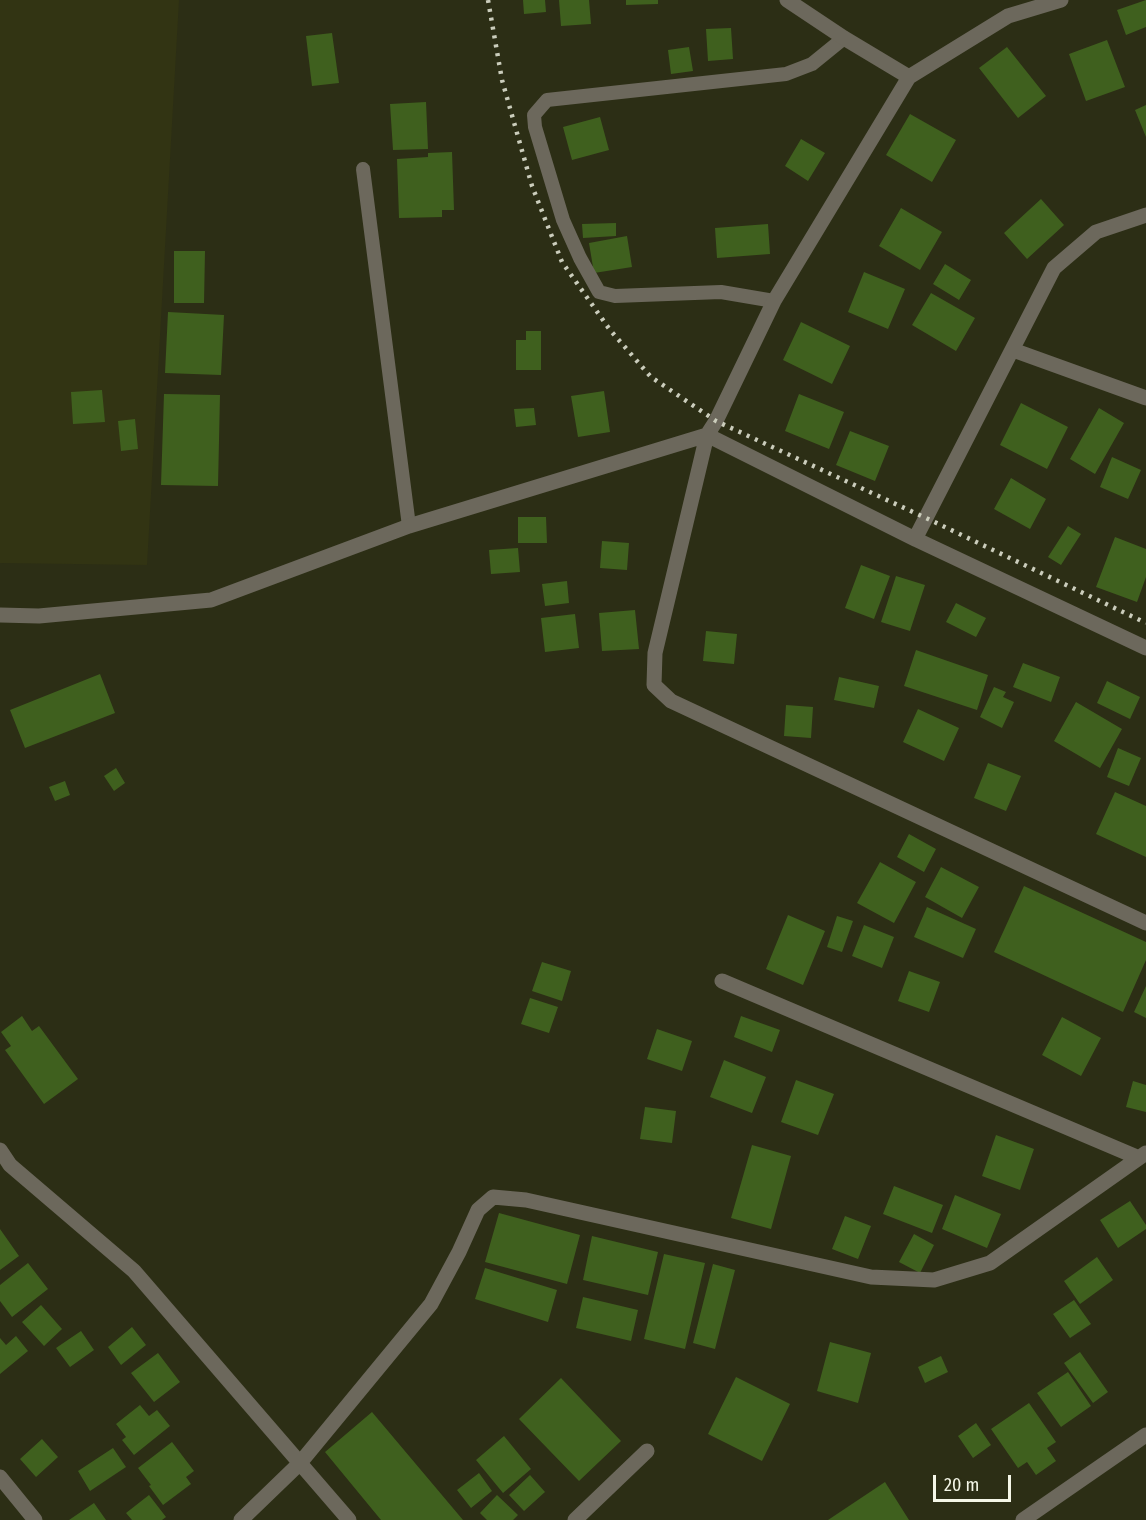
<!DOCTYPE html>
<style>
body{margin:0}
#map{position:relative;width:1146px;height:1520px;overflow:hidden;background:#2c2e15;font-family:"Fira Sans Condensed",sans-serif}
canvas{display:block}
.scale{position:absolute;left:933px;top:1475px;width:78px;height:27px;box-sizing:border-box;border:3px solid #f4f6e7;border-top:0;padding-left:8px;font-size:18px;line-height:21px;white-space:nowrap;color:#f4f6e7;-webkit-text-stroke:4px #2c2e15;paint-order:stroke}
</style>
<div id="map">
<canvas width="1146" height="1520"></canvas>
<div class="scale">20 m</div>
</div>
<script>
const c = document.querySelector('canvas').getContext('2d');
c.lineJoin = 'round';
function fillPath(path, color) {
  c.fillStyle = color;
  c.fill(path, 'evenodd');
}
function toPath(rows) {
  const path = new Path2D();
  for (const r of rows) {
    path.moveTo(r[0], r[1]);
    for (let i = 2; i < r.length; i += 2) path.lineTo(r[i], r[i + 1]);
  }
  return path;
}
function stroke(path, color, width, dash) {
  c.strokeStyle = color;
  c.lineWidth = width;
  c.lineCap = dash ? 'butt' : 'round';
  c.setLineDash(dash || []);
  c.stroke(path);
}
fillPath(toPath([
 [0,0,179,0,147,565,0,563]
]), '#323413');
fillPath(toPath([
 [523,0,545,0,546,12,524,14],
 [559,0,589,0,591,24,561,26],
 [626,0,658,0,658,4,626,5],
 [1146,0,1146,27,1126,35,1117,10],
 [731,28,733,59,708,61,706,29],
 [332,33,339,83,312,86,306,36],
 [1107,40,1125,87,1086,101,1069,54],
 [689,47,693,71,671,74,668,50],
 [1007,47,1046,96,1018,118,979,68],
 [426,102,428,149,393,150,390,104],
 [1146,105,1146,137,1135,110],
 [910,114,956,140,932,182,886,155],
 [600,117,609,150,572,160,563,127],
 [801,139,825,153,808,181,785,166],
 [452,152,454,210,442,210,442,217,399,218,397,159,428,157,428,153],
 [1041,199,1064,225,1027,259,1004,233],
 [901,208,942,232,920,270,879,246],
 [616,223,616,236,583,238,582,224],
 [768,224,770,254,717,258,715,228],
 [627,236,632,267,594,273,589,243],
 [174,251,205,251,204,303,174,303],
 [945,264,971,280,959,300,933,284],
 [864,272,905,289,888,329,848,312],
 [931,293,975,318,956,351,912,325],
 [168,312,224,315,221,375,165,373],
 [801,322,850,346,832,384,783,360],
 [526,331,541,331,541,370,516,370,516,340,526,340],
 [102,390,105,422,73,424,71,392],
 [604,391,610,432,578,437,571,396],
 [164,394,220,395,218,486,161,485],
 [799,394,844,412,829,449,785,431],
 [1021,403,1068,427,1047,469,1000,445],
 [534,408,536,425,516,427,514,409],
 [1099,408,1124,423,1095,474,1070,459],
 [135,419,138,449,121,451,118,421],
 [850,431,889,446,875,481,836,465],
 [1112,457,1141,470,1128,499,1100,487],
 [1011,478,1046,499,1030,529,994,509],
 [518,517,546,517,547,543,518,543],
 [1068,526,1081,534,1061,565,1048,557],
 [1115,537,1146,549,1146,577,1137,602,1096,587],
 [602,541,629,543,627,570,600,568],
 [518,548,520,572,491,574,489,550],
 [861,565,890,576,874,619,845,608],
 [896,576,925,585,910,631,881,622],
 [567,581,569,603,545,606,542,584],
 [956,603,986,618,976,637,946,622],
 [635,610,639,649,602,651,599,613],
 [575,614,579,648,545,652,541,618],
 [706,631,737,634,734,664,703,661],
 [916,650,988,675,977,710,904,686],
 [1023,663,1060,677,1051,702,1013,687],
 [100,674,115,713,25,748,10,710],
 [839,677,879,686,874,708,834,700],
 [1107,681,1140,697,1130,719,1097,703],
 [994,687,1006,692,1003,697,1014,702,1002,728,980,717],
 [1076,702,1122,729,1100,768,1054,741],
 [786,705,813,707,811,738,784,736],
 [918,709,959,728,944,761,903,742],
 [1118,748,1141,758,1129,786,1107,777],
 [988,763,1021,776,1006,811,974,798],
 [116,768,125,783,114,791,104,776],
 [65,781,70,795,55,801,49,787],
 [1115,792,1146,806,1146,857,1096,834],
 [909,834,936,849,924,872,897,857],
 [880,862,916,882,894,923,857,903],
 [941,867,979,887,962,918,925,897],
 [1024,886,1146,942,1146,960,1123,1012,994,952],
 [927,907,976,929,963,958,914,937],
 [788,915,825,931,803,985,766,969],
 [837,916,853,921,842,952,827,947],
 [864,925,894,937,882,968,852,956],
 [542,962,571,971,562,1001,532,991],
 [909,971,940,982,929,1012,898,1001],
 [1146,986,1146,1018,1134,1012],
 [530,998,558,1007,549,1033,521,1024],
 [22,1016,32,1031,39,1026,78,1079,44,1104,5,1050,11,1046,1,1032],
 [741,1016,780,1030,772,1052,734,1037],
 [1062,1017,1101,1038,1081,1076,1042,1055],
 [657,1029,692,1041,682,1071,647,1059],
 [724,1060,766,1077,752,1113,710,1097],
 [796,1080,834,1094,818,1135,781,1122],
 [1133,1081,1146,1085,1146,1112,1126,1107],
 [645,1107,676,1111,672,1143,640,1139],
 [996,1135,1034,1149,1020,1190,982,1176],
 [752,1145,791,1156,771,1229,731,1218],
 [894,1186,943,1205,932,1233,883,1214],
 [955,1195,1001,1214,987,1248,942,1229],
 [1130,1201,1146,1225,1146,1229,1118,1248,1100,1220],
 [499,1213,580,1235,567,1284,485,1262],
 [845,1216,871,1226,858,1259,832,1249],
 [0,1229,19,1256,0,1270],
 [914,1234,934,1245,920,1273,899,1262],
 [592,1236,658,1252,648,1295,583,1280],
 [664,1254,705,1263,685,1349,644,1339],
 [1097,1257,1113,1280,1080,1304,1064,1281],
 [28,1263,48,1289,12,1317,0,1301,0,1285],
 [713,1264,735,1270,715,1349,693,1343],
 [485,1268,557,1290,548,1322,475,1299],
 [583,1297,638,1310,631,1341,576,1328],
 [1074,1300,1091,1324,1070,1338,1053,1314],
 [41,1305,62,1329,44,1346,22,1322],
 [132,1327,146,1345,121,1365,108,1347],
 [81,1331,94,1350,70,1367,56,1348],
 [16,1336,28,1351,0,1374,0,1338,6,1345],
 [830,1342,871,1353,858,1403,817,1391],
 [1080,1352,1108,1392,1093,1403,1064,1363],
 [158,1353,180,1382,154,1402,131,1373],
 [941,1356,948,1372,925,1383,918,1367],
 [1068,1372,1091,1406,1061,1427,1037,1393],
 [736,1377,790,1404,762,1461,708,1434],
 [561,1378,621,1441,579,1481,519,1419],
 [1029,1403,1056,1442,1047,1448,1056,1461,1036,1475,1027,1462,1018,1468,991,1429],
 [140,1405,149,1416,157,1410,170,1426,134,1455,122,1440,126,1437,116,1424],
 [372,1412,463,1520,381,1520,325,1452],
 [976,1423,991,1445,973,1458,958,1436],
 [504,1436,531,1469,503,1493,476,1460],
 [42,1439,58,1457,36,1477,20,1459],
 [172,1442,194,1471,186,1477,191,1484,163,1505,149,1486,151,1485,138,1468],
 [113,1448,126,1467,90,1491,78,1471],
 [479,1473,492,1491,471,1508,457,1490],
 [530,1475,545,1492,524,1511,509,1495],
 [885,1482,909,1520,828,1520],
 [149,1495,166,1517,162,1520,132,1520,126,1513],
 [497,1495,518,1515,513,1520,487,1520,480,1513],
 [94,1503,106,1520,69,1520]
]), '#3f601e');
stroke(toPath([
 [363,169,409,526],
 [774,301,721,292,615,296,599,292,580,258,563,220,535,127,534,115,547,100,786,74,812,64,844,38]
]), '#6c685c', 14);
stroke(toPath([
 [787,0,844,38,909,77],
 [1013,350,1146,398],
 [915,539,1054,268,1096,232,1146,215],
 [0,615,39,616,211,600,409,526,707,435,716,421,774,301,909,77,1008,16,1061,0],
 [1146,648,915,539,707,435,655,653,654,685,671,701,1146,923],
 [722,981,1139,1158],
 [0,1150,10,1165,134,1271,349,1520],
 [0,1477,35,1520],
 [241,1520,300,1463,431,1304,459,1252,478,1210,493,1197,526,1200,871,1277,934,1280,990,1263,1146,1153],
 [575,1520,647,1451],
 [1023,1520,1146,1435]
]), '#6c685c', 15);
stroke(toPath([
 [488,0,502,80,532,186,562,262,610,330,651,377,716,421,926,518,1146,623]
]), '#cbcdbc', 4.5, [3, 6]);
</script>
